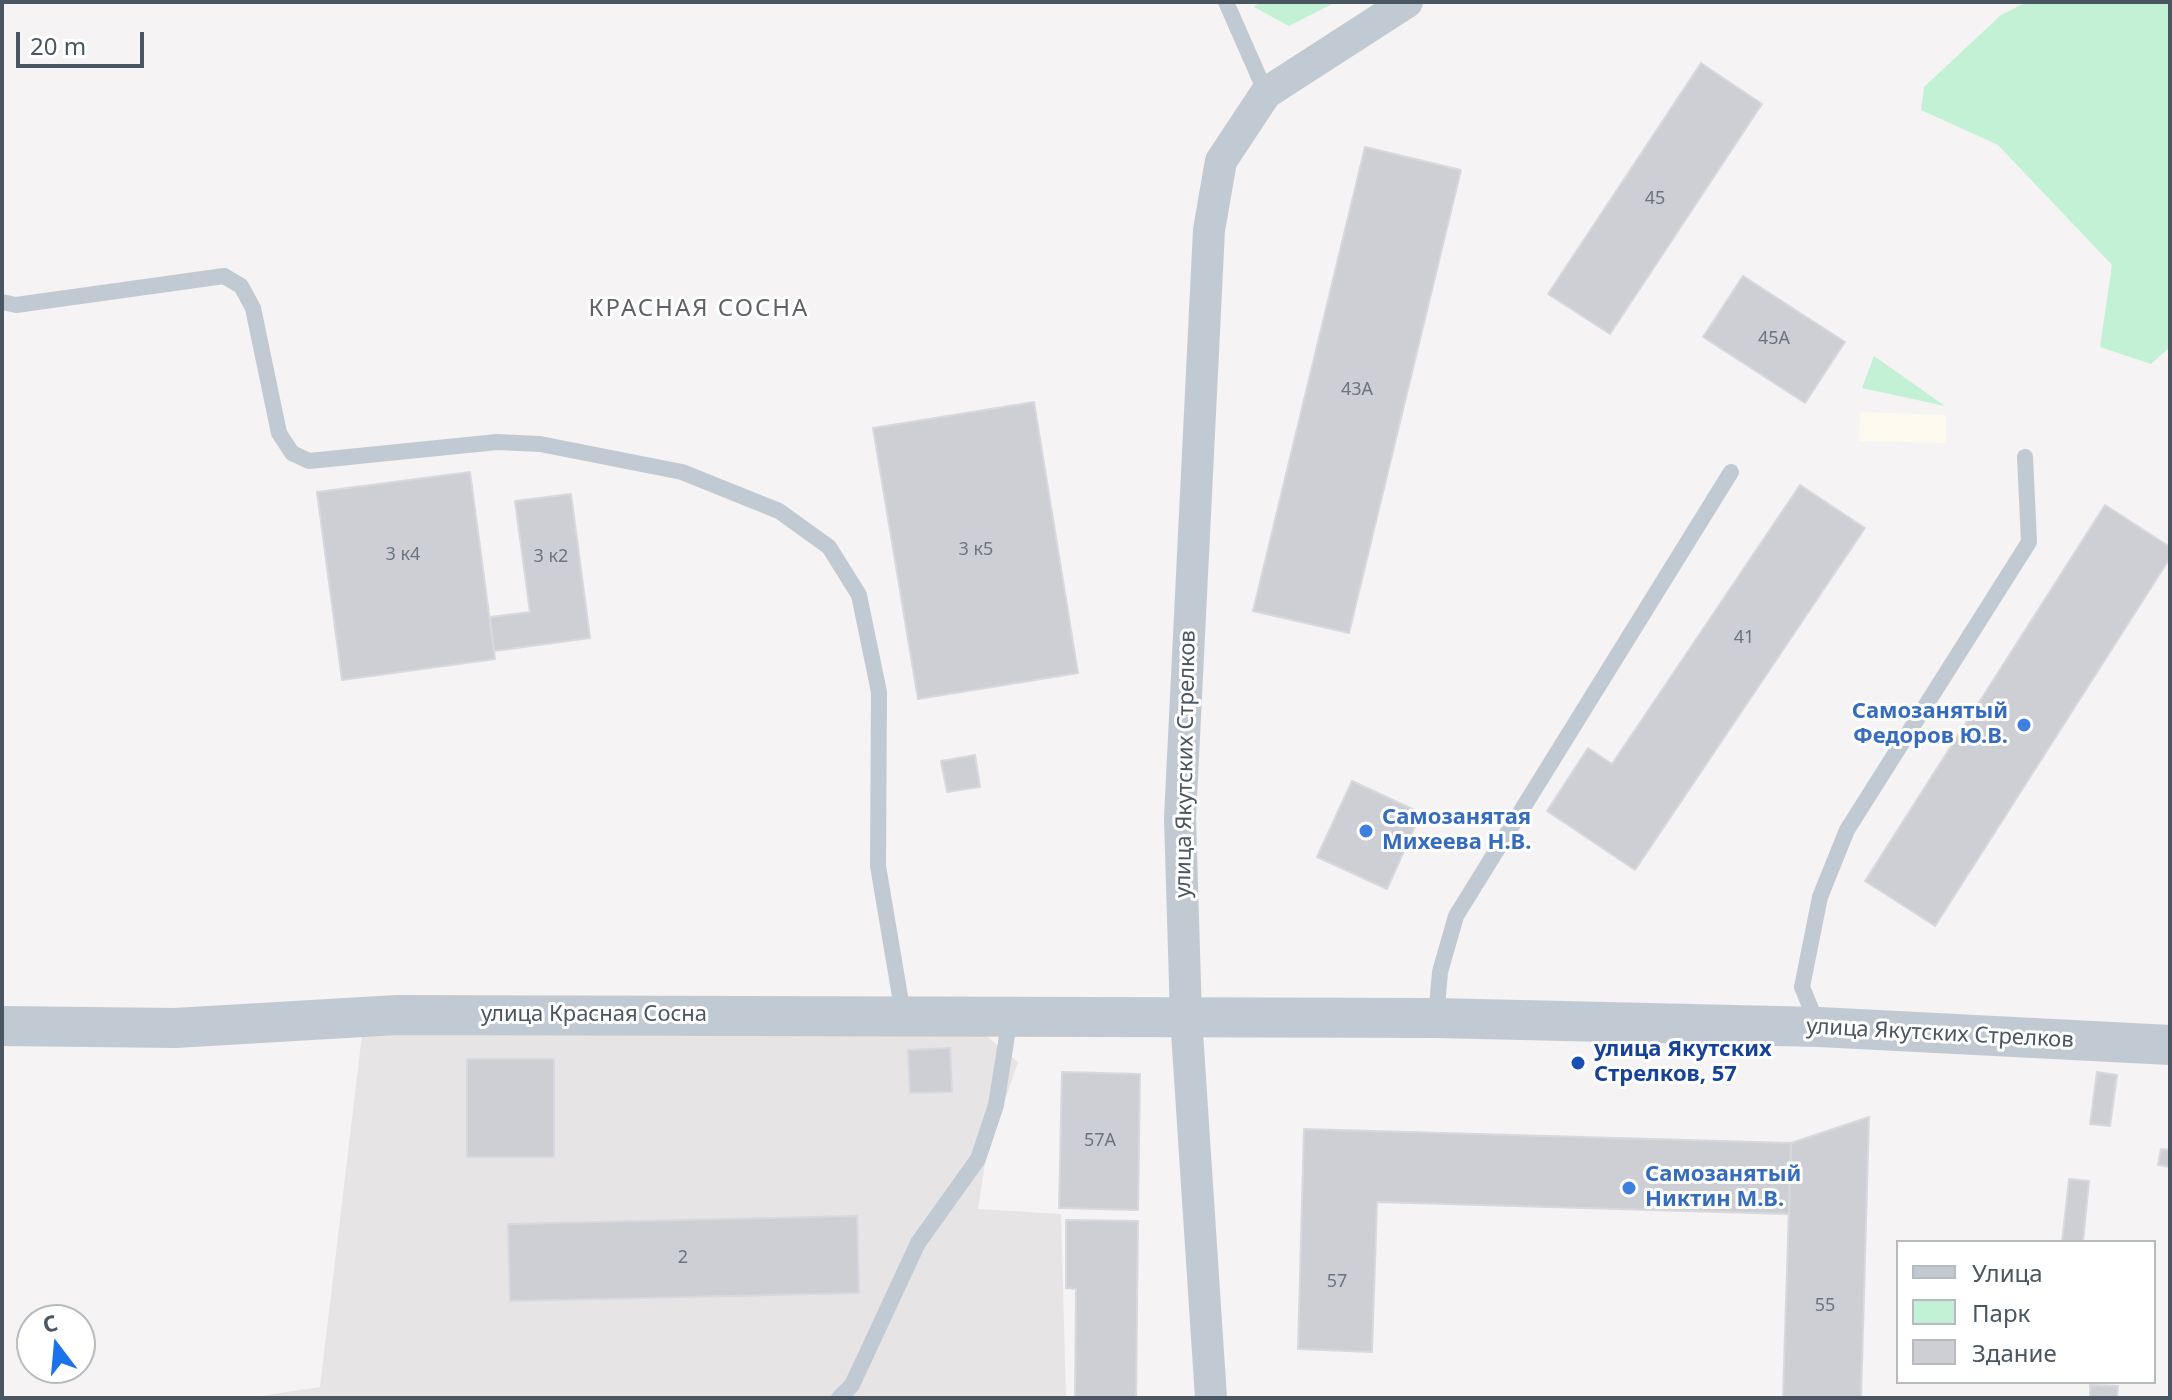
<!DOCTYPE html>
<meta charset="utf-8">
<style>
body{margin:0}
#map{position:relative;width:2172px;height:1400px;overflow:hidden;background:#f5f3f3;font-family:"Noto Sans",sans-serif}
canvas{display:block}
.frame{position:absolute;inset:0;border:4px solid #4a5661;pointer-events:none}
.legend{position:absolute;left:1896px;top:1240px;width:260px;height:144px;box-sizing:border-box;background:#fff;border:2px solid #b7bbc0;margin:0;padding:10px 14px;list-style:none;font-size:24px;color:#4a5661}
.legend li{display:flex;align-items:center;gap:16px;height:40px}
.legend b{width:40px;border:2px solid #b7bbc0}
.north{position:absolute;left:16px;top:1304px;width:80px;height:80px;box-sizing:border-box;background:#fff;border:2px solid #b7bbc0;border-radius:50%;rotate:344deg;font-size:22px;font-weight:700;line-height:32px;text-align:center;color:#4a5661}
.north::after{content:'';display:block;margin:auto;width:28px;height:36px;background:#1a73e8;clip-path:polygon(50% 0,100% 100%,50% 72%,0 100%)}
.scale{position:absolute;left:16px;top:32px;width:128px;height:36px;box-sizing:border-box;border:4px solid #4a5661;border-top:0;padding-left:10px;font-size:24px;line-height:28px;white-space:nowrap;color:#4a5661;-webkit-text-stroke:6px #fff;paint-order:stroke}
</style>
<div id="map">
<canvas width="2172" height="1400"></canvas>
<div class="frame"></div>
<ul class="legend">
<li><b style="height:10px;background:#c1cad2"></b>Улица</li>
<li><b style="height:22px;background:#c3f1d5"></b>Парк</li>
<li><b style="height:22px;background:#cdcfd5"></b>Здание</li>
</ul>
<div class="north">С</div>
<div class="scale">20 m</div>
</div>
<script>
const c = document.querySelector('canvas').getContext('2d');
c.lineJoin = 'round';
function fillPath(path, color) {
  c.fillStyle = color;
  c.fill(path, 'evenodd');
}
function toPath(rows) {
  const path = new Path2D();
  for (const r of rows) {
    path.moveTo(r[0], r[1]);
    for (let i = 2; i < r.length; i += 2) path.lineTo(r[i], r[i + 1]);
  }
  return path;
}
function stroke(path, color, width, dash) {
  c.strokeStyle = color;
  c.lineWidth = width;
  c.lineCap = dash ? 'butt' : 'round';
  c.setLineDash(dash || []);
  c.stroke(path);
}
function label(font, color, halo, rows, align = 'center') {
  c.font = font + ' "Noto Sans",sans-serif';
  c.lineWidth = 6;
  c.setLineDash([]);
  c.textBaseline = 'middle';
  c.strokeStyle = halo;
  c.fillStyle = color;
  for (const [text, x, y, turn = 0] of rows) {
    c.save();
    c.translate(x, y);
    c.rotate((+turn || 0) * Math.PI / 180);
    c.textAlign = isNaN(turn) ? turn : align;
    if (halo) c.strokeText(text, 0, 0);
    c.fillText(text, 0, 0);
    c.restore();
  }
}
fillPath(toPath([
 [1860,412,1946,415,1946,443,1859,441]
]), '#fdf9ef');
fillPath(toPath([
 [984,1034,1018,1062,986,1156,978,1209,1061,1214,1066,1398,248,1398,320,1387,362,1035]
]), '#e6e4e5');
fillPath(toPath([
 [1260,2,1336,2,1289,26,1254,7],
 [2027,2,2170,2,2170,347,2151,364,2100,347,2112,265,1998,145,1921,110,1924,87,2001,15],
 [1874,356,1945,406,1862,388]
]), '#c3f1d5');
const building = toPath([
 [1701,63,1762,104,1610,334,1548,294,1701,63],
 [1365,147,1461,170,1349,633,1253,611,1365,147],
 [1743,276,1845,342,1805,403,1703,337,1743,276],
 [1034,402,1078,673,918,699,873,428,1034,402],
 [470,472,495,659,342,680,317,492,470,472],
 [1800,485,1865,528,1635,870,1547,811,1588,748,1612,764,1800,485],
 [571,494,590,638,494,651,490,617,530,612,515,501,571,494],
 [2105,505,2170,547,2170,558,1935,926,1865,881,2105,505],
 [975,755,980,787,947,792,941,761,975,755],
 [1352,781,1421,813,1387,889,1317,857,1352,781],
 [950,1048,952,1092,910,1093,908,1050,950,1048],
 [467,1059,554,1059,554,1157,467,1157,467,1059],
 [1062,1072,1140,1074,1138,1210,1059,1208,1062,1072],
 [2097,1072,2117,1075,2110,1126,2090,1124,2097,1072],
 [1869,1117,1861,1398,1783,1398,1791,1143,1869,1117],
 [1304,1129,1791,1143,1789,1214,1377,1202,1372,1352,1298,1349,1304,1129],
 [2161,1149,2170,1150,2170,1167,2158,1165,2161,1149],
 [2069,1179,2089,1181,2083,1242,2062,1242,2069,1179],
 [857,1216,859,1293,510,1301,508,1224,857,1216],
 [1066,1220,1138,1221,1136,1398,1075,1398,1076,1289,1066,1288,1066,1220],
 [2090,1385,2118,1386,2117,1398,2090,1398,2090,1385]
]);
fillPath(building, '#cdcfd5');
stroke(building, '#d7d9de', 2);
stroke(toPath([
 [1226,2,1266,93],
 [2,302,16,305,224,276,241,286,253,308,279,433,292,453,309,461,497,442,540,444,682,472,779,511,829,547,859,595,879,692,878,866,903,1014],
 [1436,1018,1440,972,1456,916,1731,472],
 [1818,1026,1802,987,1820,897,1847,830,2029,542,2025,457],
 [839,1398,852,1385,918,1243,978,1159,996,1105,1010,1017]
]), '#c1cad2', 16);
stroke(toPath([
 [1211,1398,1186,1017,1180,818,1209,230,1221,161,1266,93,1407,2]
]), '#c1cad2', 32);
stroke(toPath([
 [2,1026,175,1028,397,1015,1436,1018,1819,1027,2170,1045]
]), '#c1cad2', 40);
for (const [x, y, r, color] of [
 [2024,725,8,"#3f7fe0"],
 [1366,831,8,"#3f7fe0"],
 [1578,1063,8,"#1a4fb4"],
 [1629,1188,8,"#3f7fe0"]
]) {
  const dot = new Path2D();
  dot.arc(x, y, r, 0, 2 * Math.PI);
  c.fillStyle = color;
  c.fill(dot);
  stroke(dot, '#fff', 3);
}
label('18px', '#6b747e', null, [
 ["45",1655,199],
 ["45А",1774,339],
 ["43А",1357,390],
 ["3 к5",976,550],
 ["3 к4",403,555],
 ["3 к2",551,557],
 ["41",1744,638],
 ["57А",1100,1141],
 ["2",683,1258],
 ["57",1337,1282],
 ["55",1825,1306]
]);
label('bold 22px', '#366cbe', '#fff', [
 ["Самозанятый",2008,712,"right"],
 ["Федоров Ю.В.",2008,737,"right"],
 ["Самозанятая",1382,818],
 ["Михеева Н.В.",1382,843],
 ["Самозанятый",1645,1175],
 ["Никтин М.В.",1645,1200]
], 'left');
label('22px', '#4a5661', '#fff', [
 ["улица Якутских Стрелков",1186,764,-89],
 ["улица Красная Сосна",594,1015],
 ["улица Якутских Стрелков",1940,1034,3]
]);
label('bold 22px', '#164399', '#fff', [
 ["улица Якутских",1594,1050],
 ["Стрелков, 57",1594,1075]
], 'left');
c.letterSpacing = '2px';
label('24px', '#5f6368', '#fff', [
 ["КРАСНАЯ СОСНА",699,309]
]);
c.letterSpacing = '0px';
</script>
